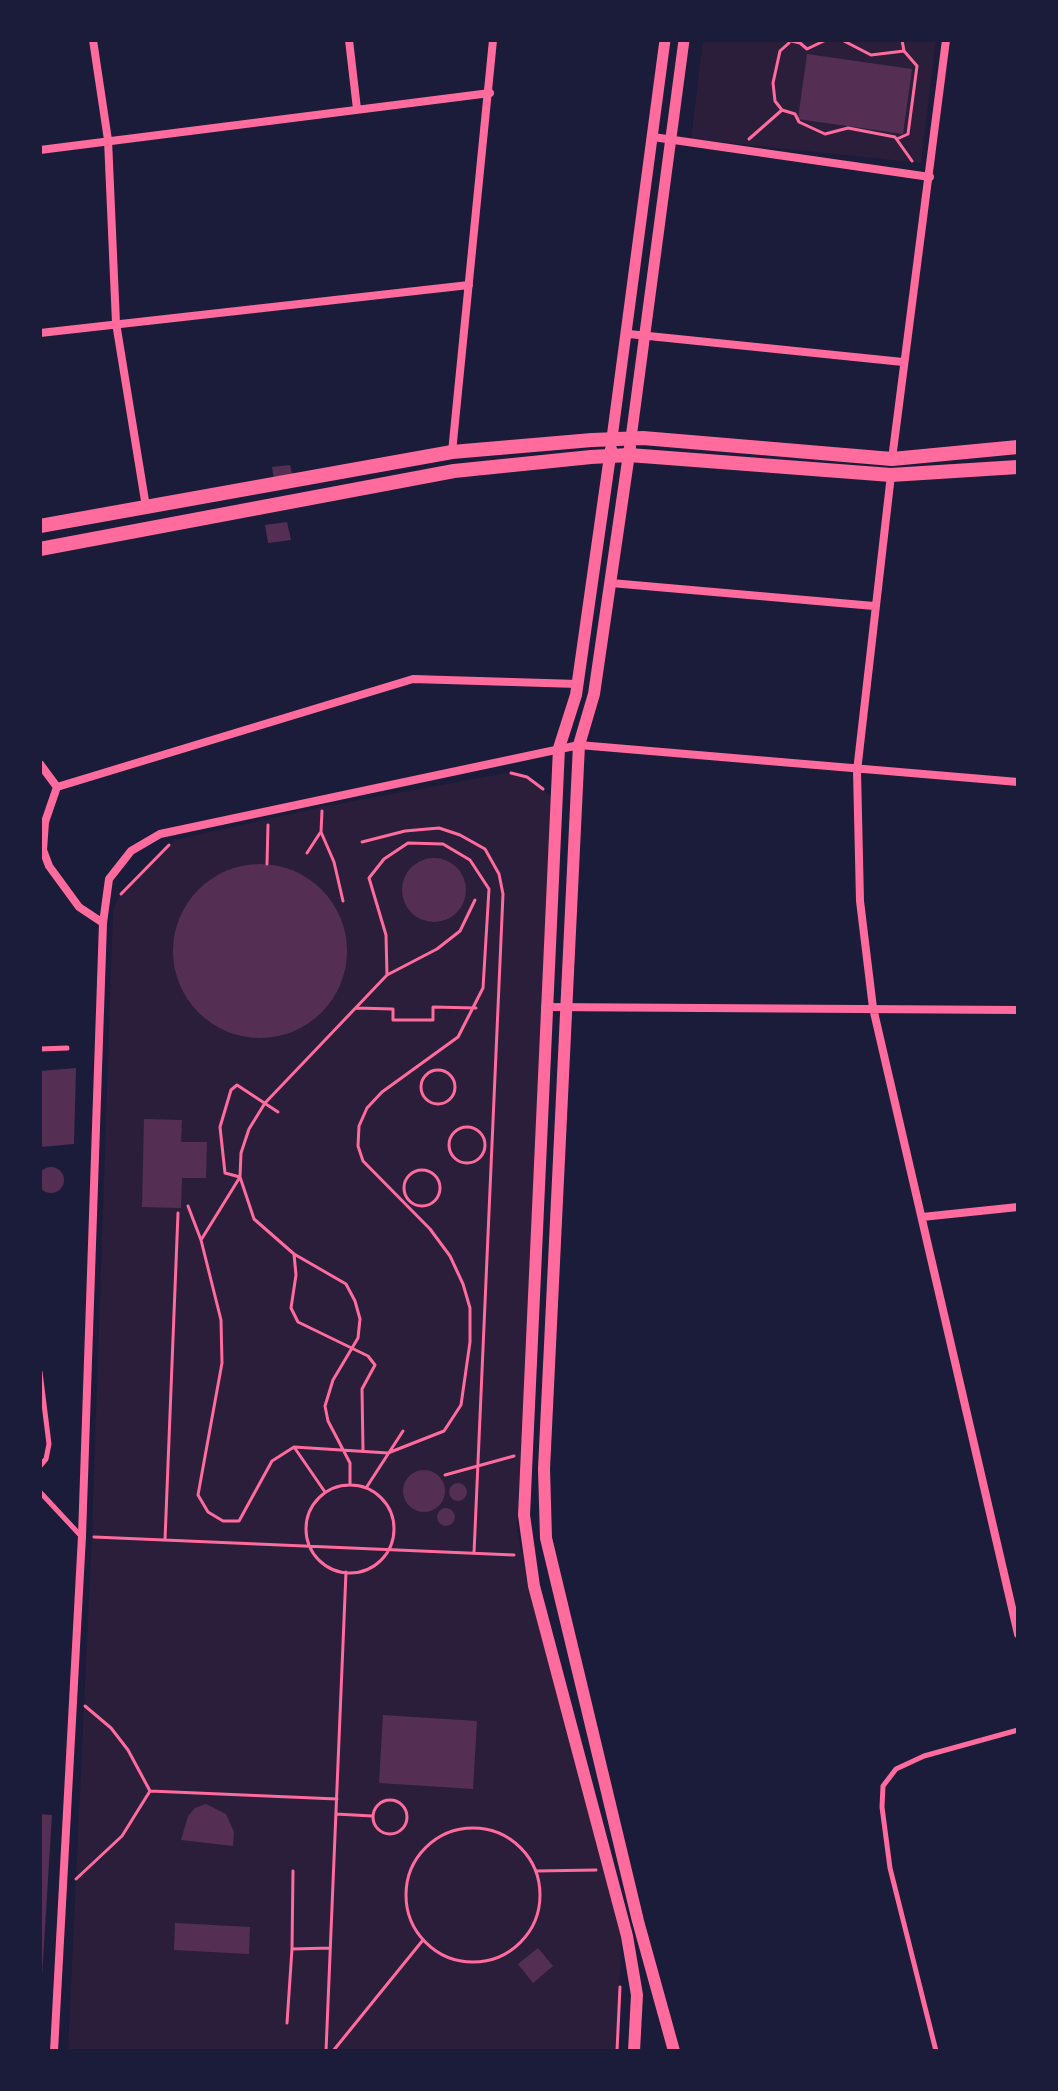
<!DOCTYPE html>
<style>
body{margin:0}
#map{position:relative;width:1058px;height:2091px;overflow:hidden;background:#1b1b3a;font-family:"Zilla Slab",serif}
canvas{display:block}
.frame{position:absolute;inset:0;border:42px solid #1b1b3a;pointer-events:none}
</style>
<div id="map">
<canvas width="1058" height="2091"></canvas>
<div class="frame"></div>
</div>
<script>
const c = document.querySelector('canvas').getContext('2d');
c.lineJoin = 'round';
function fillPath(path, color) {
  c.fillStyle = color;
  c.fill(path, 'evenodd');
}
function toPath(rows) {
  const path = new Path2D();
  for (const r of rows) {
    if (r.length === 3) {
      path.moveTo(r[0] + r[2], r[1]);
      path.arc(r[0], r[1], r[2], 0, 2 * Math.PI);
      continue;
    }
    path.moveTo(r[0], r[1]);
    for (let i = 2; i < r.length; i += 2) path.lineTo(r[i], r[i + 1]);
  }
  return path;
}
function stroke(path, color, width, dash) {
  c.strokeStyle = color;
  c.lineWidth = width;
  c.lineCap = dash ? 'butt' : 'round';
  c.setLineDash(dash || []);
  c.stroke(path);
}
fillPath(toPath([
 [703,40,936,40,921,163,691,139],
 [511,772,538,783,551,797,551,809,517,1529,528,1587,622,1927,617,2051,68,2051,92,1534,113,910,121,893,174,840,322,807]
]), '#2a1e3b');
fillPath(toPath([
 [807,54,912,69,903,134,798,119],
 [290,465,293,477,274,480,272,467],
 [287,522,291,540,268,543,265,525],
 [434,890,32],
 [260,951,87],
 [76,1068,74,1144,40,1147,40,1071],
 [144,1119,182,1120,181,1142,207,1142,206,1178,182,1178,181,1208,142,1207],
 [51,1180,13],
 [424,1491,21],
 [458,1492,9],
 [446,1517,9],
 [383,1715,477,1721,473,1789,379,1783],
 [206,1804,226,1814,234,1832,233,1846,181,1840,188,1816,195,1808],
 [40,1814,52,1815,42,1976,40,1976],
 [175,1923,250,1927,249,1954,174,1950],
 [538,1948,553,1966,533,1983,518,1964]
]), '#542f53');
stroke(toPath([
 [787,40,800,43,807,49,826,40],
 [842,40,871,55,904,51,902,40],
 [782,110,795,114,799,122,825,134,848,128,895,137,912,161],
 [749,139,782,110,775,101,773,83,780,51,789,43],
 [897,139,908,134,917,66,904,51],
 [511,773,527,777,543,789],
 [322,811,321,832,334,862,343,901],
 [362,842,405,831,439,828,460,835,485,849,499,874,503,894,474,1553],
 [307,853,320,833],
 [267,864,268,825],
 [121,894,169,845],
 [356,1008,393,1009,393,1020,433,1020,433,1007,476,1008],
 [438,1087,17],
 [278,1112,237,1085,231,1090,220,1127,225,1173,240,1177,201,1240,221,1320,222,1363,198,1495,208,1512,223,1521,239,1521,272,1461,294,1447,388,1453,444,1431,461,1405,470,1342,470,1308,463,1284,450,1256,430,1229,363,1161,358,1146,359,1126,367,1108,382,1092,458,1037,483,988,489,889,470,860,443,844,408,843,384,859,369,878,386,935,387,975],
 [467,1145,18],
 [422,1188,18],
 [188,1206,201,1240],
 [294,1254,296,1275,291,1308,298,1322,368,1356,375,1365,362,1389,363,1450],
 [294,1447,325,1492],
 [445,1475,514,1456],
 [350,1485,350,1463,328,1421,325,1406,333,1380,358,1338,360,1319,355,1301,346,1284,294,1254,254,1219,240,1177,241,1153,249,1129,265,1103,387,975,437,949,460,931,475,900],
 [350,1529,44],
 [366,1488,403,1431],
 [94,1537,514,1555],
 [165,1540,178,1213],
 [85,1706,111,1728,128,1750,150,1791],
 [150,1791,337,1799],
 [390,1817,17],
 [336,1814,372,1816],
 [473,1895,67],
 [293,1871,292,1949,330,1948],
 [536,1871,596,1870],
 [76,1879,122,1836,150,1791],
 [287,2023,292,1949],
 [326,2051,346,1572],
 [333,2051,423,1940],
 [617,2051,620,1987]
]), '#ff6b9d', 3);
stroke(toPath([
 [40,1049,67,1048],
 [40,1372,49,1444,46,1459,40,1466],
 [40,1492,81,1536],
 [936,2051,890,1868,882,1807,883,1786,896,1769,924,1756,1018,1730]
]), '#ff6b9d', 5);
stroke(toPath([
 [93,40,108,140,116,323,146,507],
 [349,40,357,109],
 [653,137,930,177],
 [40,150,490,93],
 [40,333,469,285],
 [629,334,903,362],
 [452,452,493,40],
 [892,459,946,40],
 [891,475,857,771,860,901,873,1008,1018,1634],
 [611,583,874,606],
 [40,764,57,787,45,822,43,850,49,866,79,907,103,923],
 [57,787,413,679,578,684],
 [545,1007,1018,1010],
 [922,1217,1018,1207],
 [54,2051,82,1536,103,923,109,879,131,851,160,834,579,745,1018,782]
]), '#ff6b9d', 8);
stroke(toPath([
 [612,438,665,40],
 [631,438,684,40]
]), '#ff6b9d', 11);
stroke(toPath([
 [630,447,594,694,579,745,544,1469,546,1538,638,1921,674,2051],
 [611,449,576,695,559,748,524,1515,534,1586,627,1936,637,1995,634,2051]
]), '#ff6b9d', 12);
stroke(toPath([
 [40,526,452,452,592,440,643,438,892,459,1018,447],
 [40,549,454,471,591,457,629,455,891,475,1018,467]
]), '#ff6b9d', 14);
</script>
